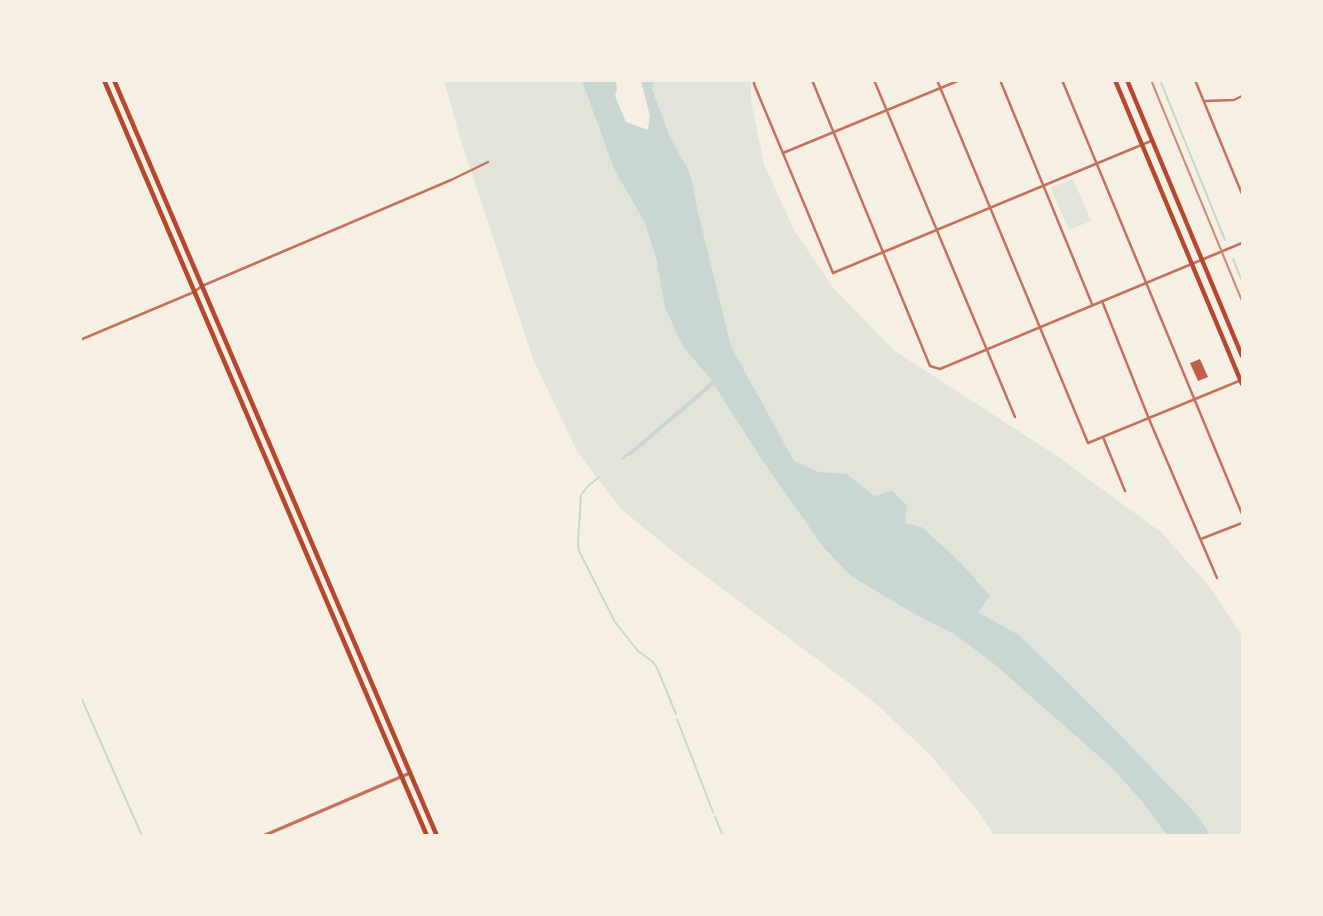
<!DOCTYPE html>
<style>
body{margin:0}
#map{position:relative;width:1323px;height:916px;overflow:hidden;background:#f6efe4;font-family:Mulish,sans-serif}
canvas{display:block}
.frame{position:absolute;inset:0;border:82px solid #f6efe4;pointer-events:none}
</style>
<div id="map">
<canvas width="1323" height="916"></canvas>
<div class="frame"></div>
</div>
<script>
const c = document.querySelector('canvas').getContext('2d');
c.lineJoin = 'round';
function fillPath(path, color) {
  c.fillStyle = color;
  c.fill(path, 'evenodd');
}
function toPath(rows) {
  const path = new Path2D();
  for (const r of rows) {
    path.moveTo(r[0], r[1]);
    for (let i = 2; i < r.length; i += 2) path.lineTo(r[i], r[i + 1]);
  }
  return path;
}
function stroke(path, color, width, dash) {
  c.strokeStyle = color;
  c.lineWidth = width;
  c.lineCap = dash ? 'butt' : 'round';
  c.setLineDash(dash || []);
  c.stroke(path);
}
fillPath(toPath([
 [444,81,582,81,614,169,645,223,684,348,712,382,760,457,823,547,851,576,909,611,954,634,994,664,1111,767,1140,799,1167,835,994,835,978,811,930,755,872,700,685,561,622,510,578,453,533,359,460,137],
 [654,81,751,81,751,101,764,164,794,230,834,289,895,351,1057,456,1162,533,1209,586,1242,636,1242,835,1210,835,1199,817,1098,712,1019,635,978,612,960,562,922,527,905,523,847,474,819,472,794,461,731,346,699,216,690,173,670,137,652,89],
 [1073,179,1091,221,1069,230,1051,189,1052,187]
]), '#e2e4dc');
fillPath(toPath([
 [582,81,616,81,617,89,615,96,626,122,648,130,650,116,641,81,654,81,652,89,670,137,690,173,699,216,731,346,794,461,819,472,847,474,874,496,892,491,907,505,905,523,922,527,960,562,990,596,978,612,1019,635,1098,712,1199,817,1210,835,1167,835,1140,799,1111,767,994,664,954,634,909,611,851,576,823,547,760,457,714,385,630,456,628,453,712,381,684,348,665,308,657,262,645,223,614,169]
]), '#c9d6d2');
stroke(toPath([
 [1160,80,1225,240],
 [1233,259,1242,281],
 [622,459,629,453],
 [599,477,588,486,581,495,578,543,579,551,615,622,638,651,653,662,657,668,676,714],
 [80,695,142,836],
 [677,719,713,812],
 [715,817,723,836]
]), '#c9d6d2', 2);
fillPath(toPath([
 [1200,359,1208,377,1198,381,1190,363]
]), '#bf614a');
stroke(toPath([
 [754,80,754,84,833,273,1151,141],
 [812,80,930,366,940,369,1242,243],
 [874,80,1015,417],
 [937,80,1088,443,1239,381],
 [1000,80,1092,304],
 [1062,80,1242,514],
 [1195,80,1242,194],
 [1205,101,1234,100,1242,96],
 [783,153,960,80],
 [1102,301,1149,419,1217,578],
 [80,340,194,292,202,286,451,180,488,162],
 [1103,437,1125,491],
 [1201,539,1242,523]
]), '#c5725c', 2.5);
stroke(toPath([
 [263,836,410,773]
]), '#c5725c', 3.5);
stroke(toPath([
 [104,80,427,836],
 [114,80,437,836]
]), '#b5482f', 4.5);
stroke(toPath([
 [1115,80,1242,384],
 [1127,80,1242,356]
]), '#b5482f', 4.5);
stroke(toPath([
 [1151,80,1242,301]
]), '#cf8b77', 2);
</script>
